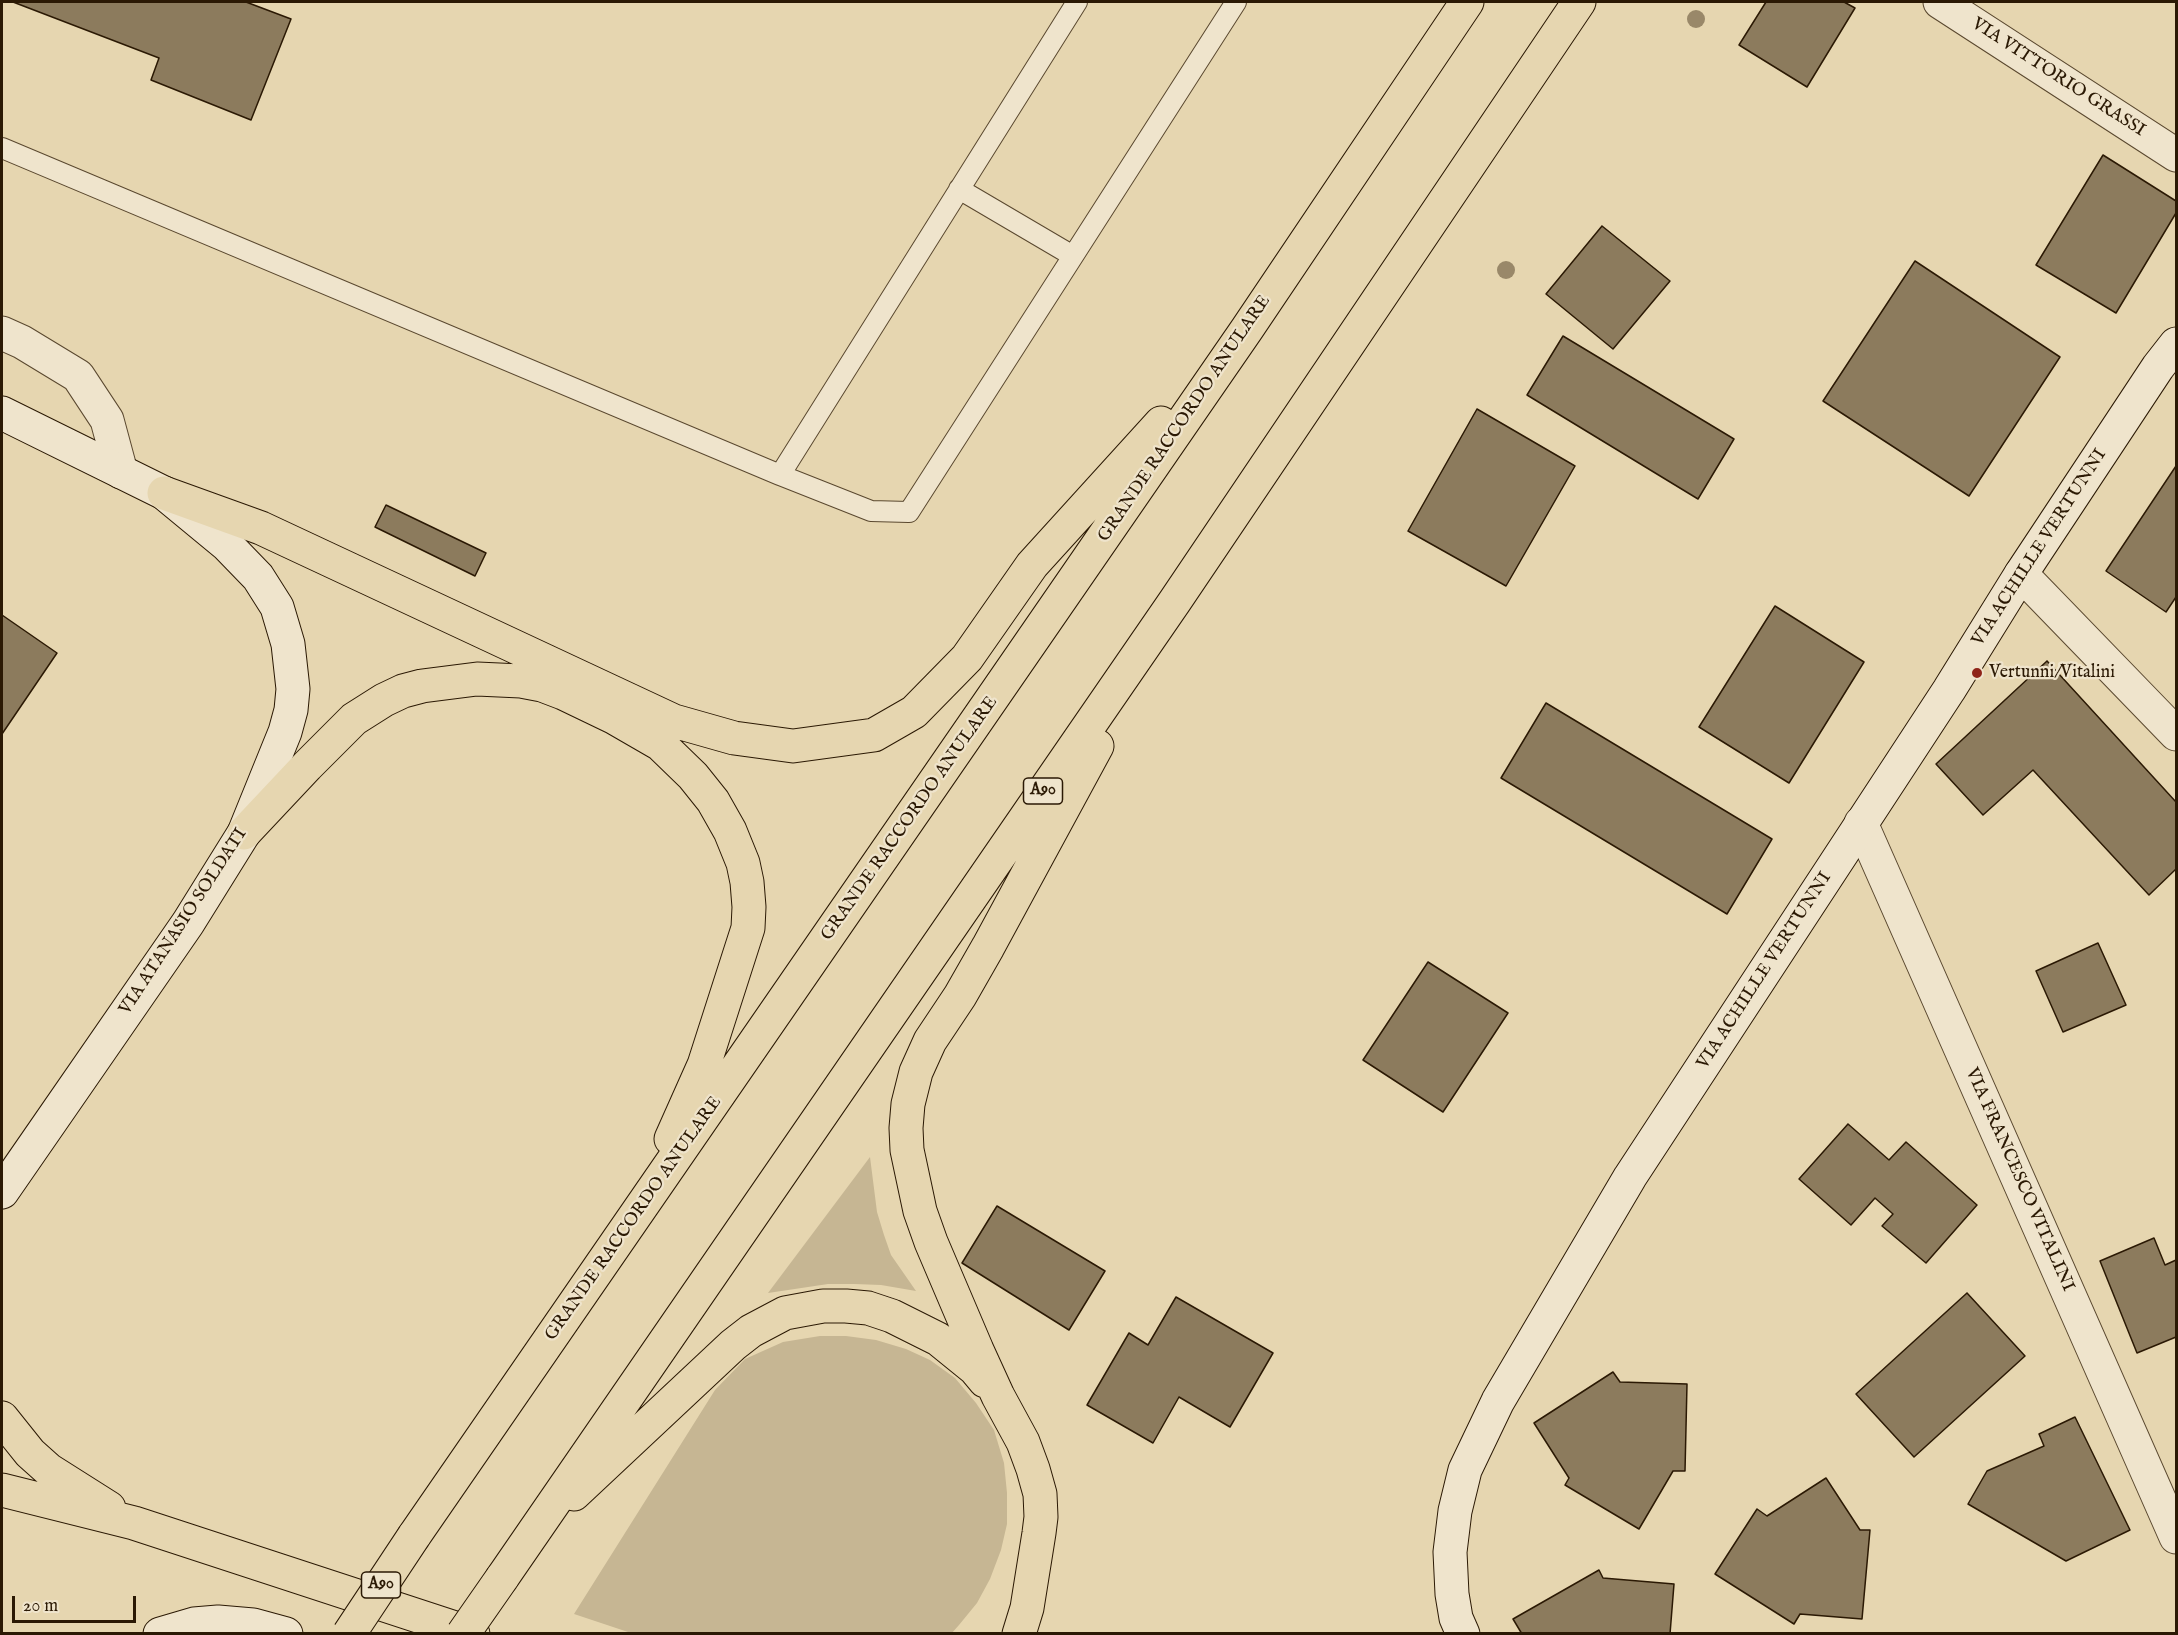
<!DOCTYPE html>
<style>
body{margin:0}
#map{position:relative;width:2178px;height:1635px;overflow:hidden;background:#e6d6b0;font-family:"IM FELL English",serif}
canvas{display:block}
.frame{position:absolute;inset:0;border:3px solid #2b1904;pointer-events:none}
.scale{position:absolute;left:12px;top:1596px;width:124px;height:27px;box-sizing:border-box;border:3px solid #2b1904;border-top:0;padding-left:8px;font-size:18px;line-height:21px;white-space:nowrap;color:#2b1904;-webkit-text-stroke:4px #efe4cc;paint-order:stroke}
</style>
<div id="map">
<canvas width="2178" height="1635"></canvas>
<div class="frame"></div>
<div class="scale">20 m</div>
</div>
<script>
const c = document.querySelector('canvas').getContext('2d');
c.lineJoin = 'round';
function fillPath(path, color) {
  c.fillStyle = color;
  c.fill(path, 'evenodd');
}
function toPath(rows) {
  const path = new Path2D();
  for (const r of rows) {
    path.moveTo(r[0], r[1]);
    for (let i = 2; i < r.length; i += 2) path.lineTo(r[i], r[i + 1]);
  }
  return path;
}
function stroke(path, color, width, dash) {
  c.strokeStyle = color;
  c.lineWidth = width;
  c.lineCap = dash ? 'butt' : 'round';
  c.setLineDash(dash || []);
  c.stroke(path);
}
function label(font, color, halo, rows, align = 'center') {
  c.font = font + ' "IM FELL English",serif';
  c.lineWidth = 4.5;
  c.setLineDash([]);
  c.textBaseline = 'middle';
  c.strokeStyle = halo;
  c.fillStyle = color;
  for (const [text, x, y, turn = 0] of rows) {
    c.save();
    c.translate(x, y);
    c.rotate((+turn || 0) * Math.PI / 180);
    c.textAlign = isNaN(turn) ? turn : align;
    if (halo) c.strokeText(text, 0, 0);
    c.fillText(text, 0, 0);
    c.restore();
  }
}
fillPath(toPath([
 [870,1157,877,1212,884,1235,891,1255,916,1291,881,1285,854,1284,828,1284,768,1293],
 [820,1336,846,1336,876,1340,906,1349,930,1360,955,1378,976,1403,994,1430,1004,1463,1007,1493,1007,1524,1001,1550,990,1579,977,1603,959,1625,951,1634,634,1634,574,1614,715,1390,745,1359,783,1342]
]), '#c6b693');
const building = toPath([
 [13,2,246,2,291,19,251,120,151,80,159,58,13,2],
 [1766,2,1844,2,1855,8,1807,87,1739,45,1766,2],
 [2103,155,2176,201,2176,213,2116,313,2036,265,2103,155],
 [1602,226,1670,281,1613,349,1546,294,1602,226],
 [1915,261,2060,357,1969,496,1823,401,1915,261],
 [1563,336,1734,439,1698,499,1527,395,1563,336],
 [1477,409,1575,466,1506,586,1408,531,1477,409],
 [2176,466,2176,597,2166,612,2106,571,2176,466],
 [386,505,486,553,475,576,375,527,386,505],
 [1775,606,1864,662,1789,783,1699,727,1775,606],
 [2,615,57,653,2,734,2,615],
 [2047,661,2176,802,2176,869,2149,895,2033,770,1983,815,1936,764,2047,661],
 [1546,703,1772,839,1727,914,1501,778,1546,703],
 [2098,943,2126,1005,2063,1032,2036,971,2098,943],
 [1428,962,1508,1013,1443,1112,1363,1060,1428,962],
 [1848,1124,1889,1160,1906,1142,1977,1205,1926,1263,1882,1226,1893,1214,1875,1198,1851,1225,1799,1179,1848,1124],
 [997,1206,1105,1271,1069,1330,962,1263,997,1206],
 [2154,1238,2165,1265,2176,1260,2176,1337,2137,1353,2100,1261,2154,1238],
 [1967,1293,2025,1356,1914,1457,1856,1394,1967,1293],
 [1176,1297,1273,1353,1230,1427,1179,1397,1153,1443,1087,1405,1129,1333,1148,1345,1176,1297],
 [1613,1372,1620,1382,1687,1384,1685,1471,1673,1471,1639,1529,1565,1485,1569,1478,1534,1423,1613,1372],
 [2075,1417,2130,1530,2066,1561,1968,1504,1987,1471,2044,1446,2039,1434,2075,1417],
 [1826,1478,1860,1530,1870,1530,1862,1619,1800,1614,1794,1624,1715,1574,1757,1509,1767,1516,1826,1478],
 [1599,1570,1603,1578,1674,1584,1670,1634,1522,1634,1513,1619,1599,1570]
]);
fillPath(building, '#8c7b5d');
stroke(building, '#2b1904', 1.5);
const lane = toPath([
 [2,148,780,475,1077,2],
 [959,189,1073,256],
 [780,475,871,511,909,512,1236,2]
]);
const street = toPath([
 [1940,2,2176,155],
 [2,333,22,342,78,376,107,420,121,472],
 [2021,574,2176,734],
 [1861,823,2176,1537]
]);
const secondary = toPath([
 [2,413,164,493,227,545,258,577,277,607,288,644,293,689,291,710,285,732,244,833,188,923,2,1192],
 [160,1634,194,1624,218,1622,253,1625,286,1634],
 [1463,1634,1456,1618,1452,1594,1450,1552,1455,1511,1465,1470,1498,1401,1630,1177,1949,690,2021,574,2158,367,2176,344]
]);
const highway = toPath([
 [164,493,261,528,674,721,734,738,793,746,874,735,914,712,967,658,1032,565,1161,423],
 [244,833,307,766,354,719,384,700,403,691,422,686,477,679,521,681,542,685,563,693,615,718,660,744,693,776,713,801,730,831,743,863,747,882,749,907,748,928,704,1065,671,1139],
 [2,1418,30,1453,49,1470,109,1508],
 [2,1490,134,1523,473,1634],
 [574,1494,733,1345,751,1331,785,1313,823,1306,846,1306,868,1308,892,1316,938,1339,975,1369,985,1381],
 [414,1536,1247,329,1467,2],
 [502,1578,1175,601,1579,2],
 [1019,1634,1027,1608,1039,1533,1041,1517,1040,1494,1033,1469,1023,1442,998,1396,977,1350,931,1242,920,1211,907,1150,906,1128,908,1104,916,1072,930,1041,960,996,988,947,1097,746]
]);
stroke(lane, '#5a482f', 22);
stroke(street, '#5a482f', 35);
stroke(secondary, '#2b1904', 35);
stroke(highway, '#2b1904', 35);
stroke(lane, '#efe4cc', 20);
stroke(street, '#efe4cc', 33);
stroke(secondary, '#efe4cc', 33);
stroke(highway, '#e6d6b0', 33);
const highwayBridge = toPath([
 [349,1634,414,1536],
 [463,1634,502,1578]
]);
stroke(highwayBridge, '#2b1904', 35, []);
stroke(highwayBridge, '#e6d6b0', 33);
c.fillStyle = '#998869';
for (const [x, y] of [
 [1696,19],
 [1506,270]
]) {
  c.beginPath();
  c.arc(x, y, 9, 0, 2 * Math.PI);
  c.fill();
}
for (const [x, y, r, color] of [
 [1977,673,6,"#8f2418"]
]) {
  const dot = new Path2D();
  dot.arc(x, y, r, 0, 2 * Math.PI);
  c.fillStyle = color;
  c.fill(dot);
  stroke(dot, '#efe4cc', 2);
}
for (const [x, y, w] of [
 [1043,791,39],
 [381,1585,39]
]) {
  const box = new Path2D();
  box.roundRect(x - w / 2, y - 13, w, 26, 4.5);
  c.fillStyle = '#efe4cc';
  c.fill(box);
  stroke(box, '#2b1904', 1.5);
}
label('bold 16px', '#2b1904', null, [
 ["A90",1043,791],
 ["A90",381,1585]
]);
label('18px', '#2b1904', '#efe4cc', [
 ["VIA VITTORIO GRASSI",2058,78,33],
 ["GRANDE RACCORDO ANULARE",1185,419,-56],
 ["VIA ACHILLE VERTUNNI",2040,548,-57],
 ["GRANDE RACCORDO ANULARE",910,819,-55],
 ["VIA ATANASIO SOLDATI",184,922,-57],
 ["VIA ACHILLE VERTUNNI",1765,971,-57],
 ["VIA FRANCESCO VITALINI",2019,1180,66],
 ["GRANDE RACCORDO ANULARE",634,1219,-55]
]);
label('18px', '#2b1904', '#efe4cc', [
 ["Vertunni/Vitalini",1989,673]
], 'left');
</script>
